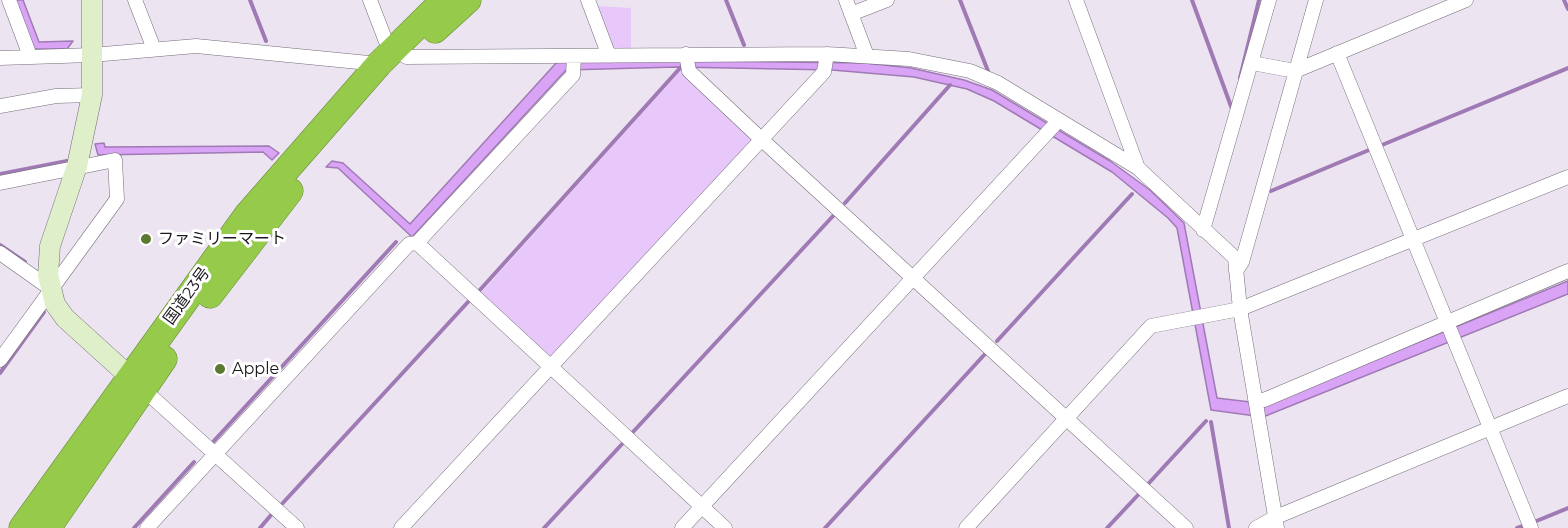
<!DOCTYPE html>
<meta charset="utf-8">
<style>
body{margin:0}
canvas{display:block;background:#ede4f2}
</style>
<canvas width="1568" height="528"></canvas>
<script>
const c = document.querySelector('canvas').getContext('2d');
c.lineJoin = 'round';
function fillPath(path, color) {
  c.fillStyle = color;
  c.fill(path, 'evenodd');
}
function toPath(rows) {
  const path = new Path2D();
  for (const r of rows) {
    path.moveTo(r[0], r[1]);
    for (let i = 2; i < r.length; i += 2) path.lineTo(r[i], r[i + 1]);
  }
  return path;
}
function stroke(path, color, width, dash) {
  c.strokeStyle = color;
  c.lineWidth = width;
  c.lineCap = dash ? 'butt' : 'round';
  c.setLineDash(dash || []);
  c.stroke(path);
}
function label(font, color, halo, rows, align = 'center') {
  c.font = font + ' Montserrat,"Noto Sans JP",sans-serif';
  c.lineWidth = 6;
  c.setLineDash([]);
  c.textBaseline = 'middle';
  c.strokeStyle = halo;
  c.fillStyle = color;
  for (const [text, x, y, turn = 0] of rows) {
    c.save();
    c.translate(x, y);
    c.rotate((+turn || 0) * Math.PI / 180);
    c.textAlign = isNaN(turn) ? turn : align;
    if (halo) c.strokeText(text, 0, 0);
    c.fillText(text, 0, 0);
    c.restore();
  }
}
fillPath(toPath([
 [597,6,631,8,631,51,613,51],
 [681,70,751,138,752,143,553,357,549,359,480,294]
]), '#e8c7fb');
const water = toPath([
 [15,0,23,0,39,42,73,41,67,49,33,49,15,0],
 [694,61,865,63,911,68,964,80,992,90,1110,161,1150,190,1184,223,1217,398,1267,404,1568,281,1568,294,1263,417,1211,410,1177,228,1168,218,1112,172,994,101,967,89,914,77,832,70,677,67,566,70,412,237,338,168,326,167,332,161,343,163,410,224,557,62,694,61],
 [104,143,105,147,269,146,279,153,272,160,263,152,98,155,95,144,104,143]
]);
fillPath(water, '#d9a4f5');
stroke(water, '#a07ab4', 1.5);
stroke(toPath([
 [250,0,266,41],
 [726,0,744,45],
 [960,0,988,71],
 [1192,0,1232,109],
 [1564,0,1568,9],
 [1240,78,1259,0],
 [1382,145,1568,68],
 [0,174,67,161],
 [1271,191,1369,150],
 [845,203,950,85],
 [0,245,25,262],
 [479,291,681,67],
 [997,341,1132,194],
 [0,373,44,312],
 [1211,422,1229,528],
 [633,432,833,216],
 [212,443,396,242],
 [1149,483,1206,421],
 [281,505,468,302],
 [1534,522,1568,508],
 [134,528,194,462],
 [260,528,271,515],
 [544,528,623,443],
 [825,528,985,354],
 [1107,528,1138,495],
 [1517,528,1523,526]
]), '#a07ab4', 4);
const street = toPath([
 [9,0,30,56],
 [135,0,154,49],
 [370,0,390,52],
 [588,0,609,56],
 [846,0,867,56],
 [1076,0,1138,168],
 [851,14,887,0],
 [1337,53,1531,528],
 [686,54,689,71,760,138,1186,528],
 [406,57,827,54,909,59,970,71,998,83,1138,168,1235,258,1240,309,1277,528],
 [0,58,92,55,196,46,379,64],
 [1252,63,1295,71,1466,0],
 [0,106,56,96,92,95],
 [0,183,115,160,117,199,0,360],
 [1203,230,1269,0],
 [417,243,725,528],
 [0,253,51,289],
 [1236,271,1242,262,1316,0],
 [143,389,297,528],
 [1255,399,1264,400,1568,271],
 [147,528,409,244,417,243,573,75,574,57],
 [401,528,824,72,827,54],
 [682,528,1059,120],
 [966,528,1151,326,1240,309,1568,177],
 [1256,528,1276,517,1568,396]
]);
const secondary = toPath([
 [92,0,92,95,77,166,50,246,48,275,55,304,65,318,140,386]
]);
const highway = toPath([
 [435,30,468,0],
 [210,295,290,191],
 [22,528,247,215,379,64,444,0],
 [48,528,164,359]
]);
stroke(street, '#746d78', 15);
stroke(secondary, '#746d78', 21);
stroke(highway, '#6a8b3b', 27);
stroke(street, '#fff', 14);
stroke(secondary, '#dfefc9', 20);
stroke(highway, '#95ca4b', 26);
for (const [x, y, r, color] of [
 [146,239,6,"#5a7a30"],
 [220,369,6,"#5a7a30"]
]) {
  const dot = new Path2D();
  dot.arc(x, y, r, 0, 2 * Math.PI);
  c.fillStyle = color;
  c.fill(dot);
  stroke(dot, '#fff', 2);
}
label('16px', '#1a171c', '#fff', [
 ["ファミリーマート",158,239],
 ["Apple",232,369]
], 'left');
label('16px', '#1a171c', '#fff', [
 ["国道23号",187,296,-54]
]);
</script>
